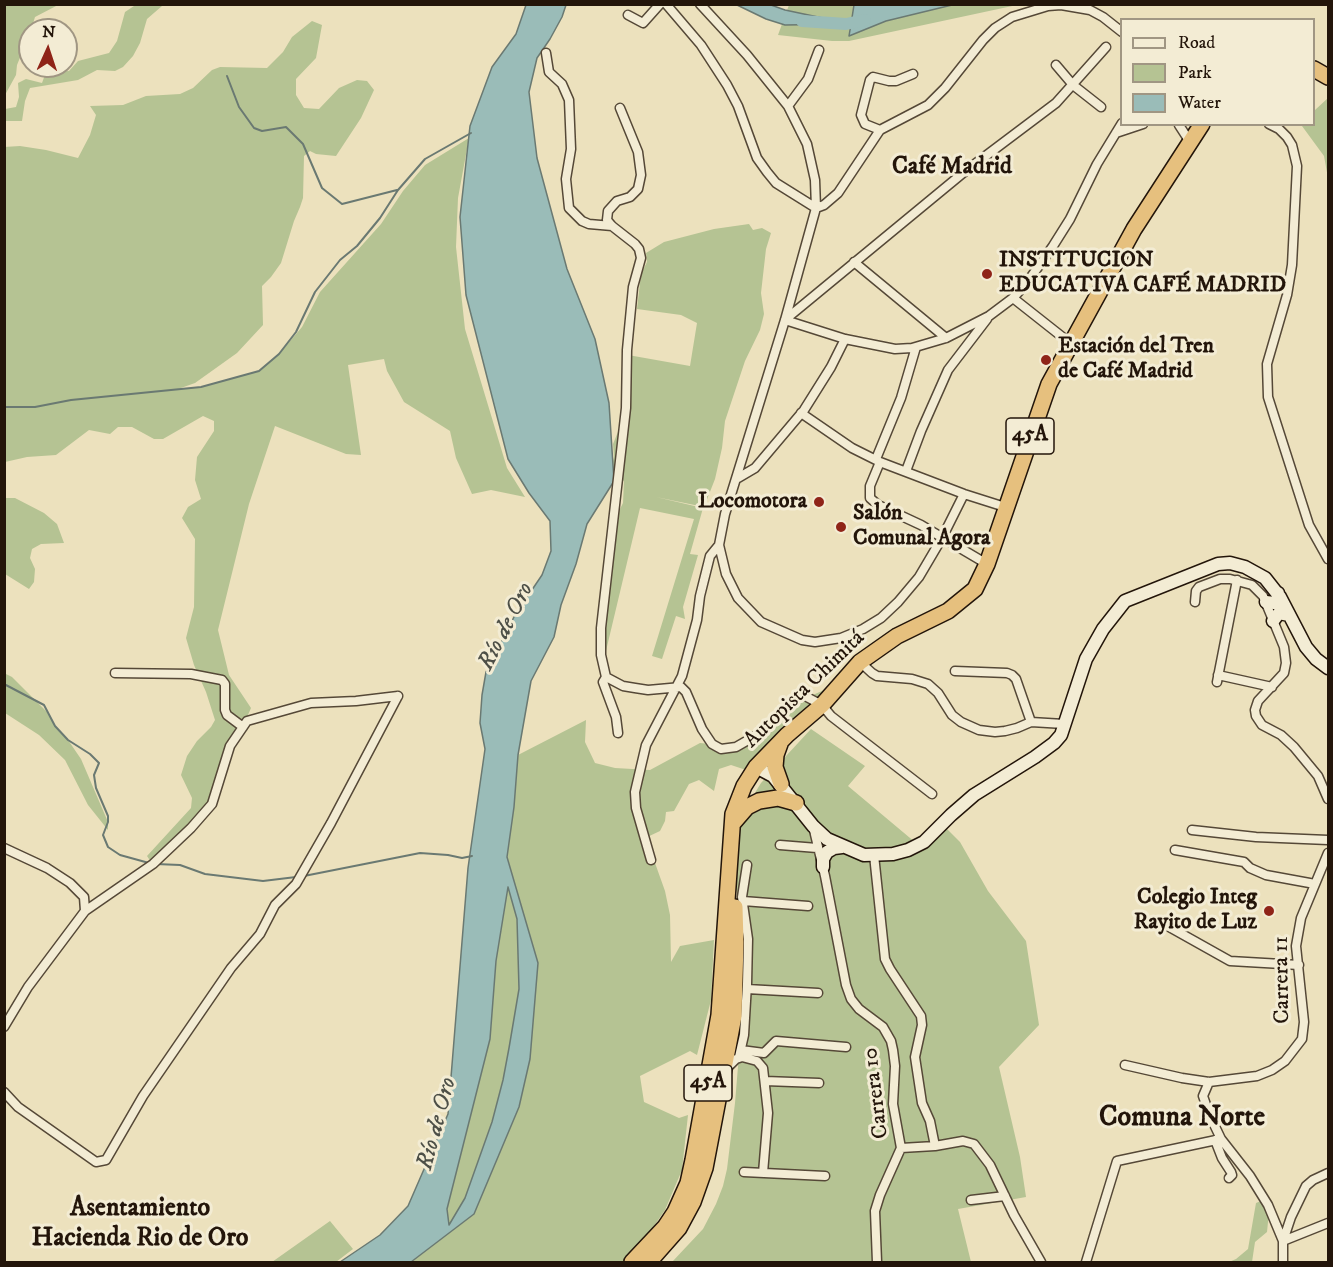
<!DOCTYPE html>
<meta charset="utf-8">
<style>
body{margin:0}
#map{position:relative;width:1333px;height:1267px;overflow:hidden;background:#ece1bd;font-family:"IM FELL DW Pica",serif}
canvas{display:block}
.frame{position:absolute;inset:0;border:6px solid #23150a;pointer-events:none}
.legend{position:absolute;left:1120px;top:18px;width:195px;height:108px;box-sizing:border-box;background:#f3ecd4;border:2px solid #a09683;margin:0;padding:8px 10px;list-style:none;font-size:18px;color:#23150a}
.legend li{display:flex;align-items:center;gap:12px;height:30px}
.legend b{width:30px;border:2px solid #a09683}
.north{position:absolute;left:18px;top:18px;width:60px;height:60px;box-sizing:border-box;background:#f3ecd4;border:2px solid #a09683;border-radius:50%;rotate:3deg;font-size:16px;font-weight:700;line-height:24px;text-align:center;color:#23150a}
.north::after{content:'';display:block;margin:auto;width:21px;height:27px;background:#8f2418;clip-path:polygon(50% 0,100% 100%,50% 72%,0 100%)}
</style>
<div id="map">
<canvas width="1333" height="1267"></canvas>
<div class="frame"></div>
<ul class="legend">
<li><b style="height:8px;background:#f3ecd4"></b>Road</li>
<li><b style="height:16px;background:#b5c393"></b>Park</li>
<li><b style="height:16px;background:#9abcb8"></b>Water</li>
</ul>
<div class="north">N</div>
</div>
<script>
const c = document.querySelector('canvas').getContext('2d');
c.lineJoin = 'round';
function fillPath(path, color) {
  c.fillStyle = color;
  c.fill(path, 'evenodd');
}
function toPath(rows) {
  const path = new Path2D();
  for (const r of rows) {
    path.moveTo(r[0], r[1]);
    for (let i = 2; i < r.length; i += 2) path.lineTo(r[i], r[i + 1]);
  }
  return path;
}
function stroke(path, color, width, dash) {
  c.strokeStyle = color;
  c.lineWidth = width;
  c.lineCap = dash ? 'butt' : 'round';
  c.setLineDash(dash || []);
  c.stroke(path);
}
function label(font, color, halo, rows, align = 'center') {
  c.font = font + ' "IM FELL DW Pica",serif';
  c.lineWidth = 6;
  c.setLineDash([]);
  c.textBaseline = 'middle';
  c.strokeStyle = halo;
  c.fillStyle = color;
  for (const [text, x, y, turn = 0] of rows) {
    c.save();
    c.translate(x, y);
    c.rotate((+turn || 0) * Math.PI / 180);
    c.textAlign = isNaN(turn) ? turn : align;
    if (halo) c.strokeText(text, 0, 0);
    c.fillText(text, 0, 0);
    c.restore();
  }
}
fillPath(toPath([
 [5,4,58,5,35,17,31,30,17,65,16,75,5,95],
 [137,4,162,5,162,6,147,19,140,43,133,56,123,67,115,71,97,70,78,80,30,88,25,101,22,121,5,121,5,109,16,107,19,97,18,83,26,79,42,83,46,72,69,71,78,61,109,53,117,41,125,12],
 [789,5,1017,5,849,41,832,41,778,35],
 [312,21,322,25,316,58,296,79,296,95,304,108,319,109,339,88,357,80,367,81,374,90,361,118,336,156,316,154,310,151,304,156,303,198,300,207,294,221,281,263,271,277,262,286,263,325,237,353,195,383,178,389,201,387,259,371,279,354,302,327,320,292,381,224,403,191,425,165,469,138,458,198,456,247,465,329,507,468,525,497,491,490,472,494,456,458,450,431,404,402,387,371,384,359,348,365,361,455,346,454,275,426,249,504,218,630,229,675,251,708,210,802,190,826,151,862,147,856,191,808,192,798,181,775,187,756,197,741,211,727,215,720,206,692,194,665,186,638,194,607,195,539,182,518,188,507,201,499,195,480,197,457,214,431,214,421,203,416,163,439,154,439,132,427,118,427,110,434,89,430,56,455,27,457,5,462,4,147,20,146,46,150,78,158,90,135,96,115,90,106,123,105,146,96,180,94,193,88,212,70,220,67,267,68,283,52,292,37],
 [1328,98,1328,178,1324,156,1302,126,1296,125,1314,124,1314,110,1315,110],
 [749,224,753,230,762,228,771,233,766,249,761,293,764,314,760,330,745,361,725,421,722,448,715,479,704,507,656,497,703,508,690,554,698,555,683,607,685,619,676,616,662,659,652,656,694,519,640,508,600,676,618,513,623,503,624,481,610,473,614,457,613,444,627,410,628,355,690,366,697,323,681,315,637,309,641,274,647,262,646,253,664,242,714,229],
 [4,498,15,498,44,513,57,524,64,543,41,544,32,549,30,558,35,569,34,582,29,589,5,574],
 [857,661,749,771,731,765,719,769,714,791,699,780,689,784,674,811,666,812,665,821,660,831,643,839,655,863,665,891,670,915,671,962,680,946,714,940,711,1000,697,1055,690,1051,640,1076,644,1102,679,1118,688,1115,682,1170,665,1210,643,1242,624,1262,411,1262,474,1214,519,1107,530,1059,538,963,507,857,514,807,518,755,586,720,585,742,595,763,615,768,650,770,700,743,710,744,721,752,730,752,739,748,794,703,822,691],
 [4,673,12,677,47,712,55,726,68,740,81,759,108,822,108,830,88,805,65,760,39,735,5,713],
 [811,729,865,766,848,786,916,843,939,821,960,842,988,891,1026,941,1039,1025,999,1067,1020,1157,1026,1197,958,1209,971,1262,672,1262,703,1229,716,1204,723,1186,727,1169,735,1103,741,1030,745,940,736,887,739,819,761,783],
 [508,886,517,919,519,989,509,1048,503,1080,492,1122,465,1198,449,1226,447,1209,490,1039,496,961],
 [1261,1201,1269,1212,1267,1232,1255,1242,1252,1262,1229,1262,1236,1259,1248,1249,1256,1203],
 [330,1221,353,1249,336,1262,272,1262]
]), '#b5c393');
const water = toPath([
 [526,5,566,5,562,17,550,39,537,58,529,92,537,158,567,269,595,339,609,403,614,481,587,524,576,564,561,605,554,637,531,681,518,755,514,807,507,857,538,963,530,1059,519,1107,474,1214,411,1262,340,1262,380,1235,408,1206,448,1114,468,868,485,749,480,723,482,695,486,672,515,615,542,575,551,551,550,521,529,493,508,459,466,295,460,217,470,126,492,67,516,34,526,5],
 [508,887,517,919,519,989,509,1048,503,1080,492,1122,465,1198,449,1225,447,1209,490,1039,496,961,508,887],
 [737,5,771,5,785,10,851,24,854,5,952,5,886,21,849,36,851,24,785,25,766,19,737,5]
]);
fillPath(water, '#9abcb8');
stroke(water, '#6a7972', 1.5);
stroke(toPath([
 [227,76,239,107,254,128,262,131,286,127,303,144,322,188,342,204,397,190],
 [4,407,35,407,71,400,201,387,259,371,279,354,296,332,315,292,340,260,357,246,380,218,398,190,425,159,471,133],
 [4,684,44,705,55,726,68,740,90,754,99,763,94,775,96,788,108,816,108,822,103,835,108,847,120,855,149,863],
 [156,864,180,865,205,874,263,881,296,877],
 [304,876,420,853,448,855,462,858,472,856]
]), '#6a7972', 2);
stroke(toPath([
 [802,21,846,24,865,20]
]), '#9abcb8', 12);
const street = toPath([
 [666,4,701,45,727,85,738,106,757,158,767,172,776,183,816,208],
 [700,4,747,55,788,106,807,144,815,180,816,208,785,320,725,514,719,545,726,574,738,598,761,622,802,640,815,642,841,638,863,629,881,618,898,602,919,577,942,538,964,494],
 [628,15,643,23,660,4],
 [546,53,549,72,562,84,569,100,571,149,566,179,569,208,582,221,589,224,612,226],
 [1056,65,1073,85,1101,107],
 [788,106,808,79,819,50],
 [1269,124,1279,129,1287,137,1292,145,1297,166,1292,265,1287,295,1267,364,1268,397,1309,525,1328,559],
 [1179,125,1190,142],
 [880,130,865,124,861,115,870,80,873,77,889,81,896,81,913,74],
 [1116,133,1143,124],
 [816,208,824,205,838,193,880,130,928,105,945,88,983,40,995,28,1012,17,1048,6,1061,5,1090,10,1103,17,1122,32],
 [854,262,946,338],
 [1013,298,1070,343],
 [786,319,963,173,1056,103,1106,47],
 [785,320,845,339,895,349,912,348,946,338,989,316,1013,298,1026,284,1053,246,1070,219,1097,164,1122,123],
 [801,413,852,448,880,462,964,494,1005,507],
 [876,459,901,398,916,347],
 [880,462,870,486,870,498,878,505,921,525,987,564],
 [906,471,921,431,948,370,987,319],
 [738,478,755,468,804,410,831,367,845,339],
 [1195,602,1196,591,1199,587,1220,579,1230,579,1252,585,1263,596,1284,647,1286,663,1284,673,1258,701,1255,710,1256,716,1262,725,1281,735,1294,747,1318,776,1328,799],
 [860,662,872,673,877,676,912,679,928,684,938,693,952,715,961,722,979,730,995,732,1005,731,1017,728,1031,722,1064,724],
 [955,671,1007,673,1012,675,1016,679,1031,722],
 [115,673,191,674,222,680,225,684,225,710,227,715,243,727],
 [1218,675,1272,687],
 [606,677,623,686,635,688,648,690,681,687,686,692,702,729,712,744,721,749,736,747,762,732,798,696,803,695,822,705,831,716,932,794],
 [1217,682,1237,580],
 [618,733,616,717,603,682,606,677,601,655,601,628,626,408,627,350,633,287,641,258,639,249,635,244,612,226,607,220,608,211,617,201,630,197,638,189,641,175,638,152,620,108],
 [813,826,825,876,846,985,851,999,859,1009,883,1027,891,1041,893,1050,895,1066,893,1104,901,1148,880,1195,875,1211,877,1262],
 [1192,830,1256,837,1328,840],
 [780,845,817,848],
 [4,848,47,868,70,883,84,897,85,911],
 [1175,850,1244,862,1250,868,1266,875,1315,884],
 [874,855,885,959,890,969,921,1016,922,1025,915,1057,922,1103,930,1121,935,1146],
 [651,860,636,808,635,792,646,745,682,676,697,620,700,596,710,556,719,545],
 [743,901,808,906],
 [1164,924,1230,961,1299,965],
 [747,989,818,993],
 [4,1027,28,987,85,911,153,864,191,828,212,804,230,746,247,721,311,703,356,701,398,696],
 [741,1050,764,1053,776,1041,846,1047],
 [739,1057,744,1035,747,984,748,939,742,897,747,865],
 [1125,1065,1182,1078,1209,1082,1257,1076,1272,1070,1285,1061,1302,1039,1304,1022,1296,946,1301,918,1328,853],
 [725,1070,736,1059,742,1057,757,1061,763,1068,768,1113,763,1173],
 [765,1081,819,1083],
 [1209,1082,1203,1096,1210,1116,1221,1139,1250,1176,1268,1205,1283,1241,1283,1262],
 [4,1092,18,1107,96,1162,106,1160,143,1096,231,968,260,934,275,905,296,884,331,823,398,696],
 [1215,1140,1222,1158,1231,1172,1232,1175,1229,1178],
 [901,1148,935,1146,963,1141,974,1144,990,1165,1014,1215,1041,1262],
 [744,1172,825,1176],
 [971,1200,1005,1196],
 [1283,1241,1291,1217,1306,1186,1313,1180,1328,1173],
 [1283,1241,1328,1223],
 [1086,1262,1117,1161,1221,1139]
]);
const secondary = toPath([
 [1266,602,1274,603,1278,599,1278,593],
 [1273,621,1279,613,1289,615],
 [756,767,773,776,813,826,827,839,864,855,893,854,908,850,924,842,951,815,974,795,1035,757,1054,743,1061,735,1086,659,1103,629,1125,601,1218,564,1230,563,1245,567,1265,578,1280,597,1306,647,1316,659,1328,668],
 [823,867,823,859,827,852,834,848,842,847]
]);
const highway = toPath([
 [1314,69,1328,77],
 [780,744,776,755,775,767,781,784],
 [734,822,747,807,759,801,778,798,796,803],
 [632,1262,665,1227,675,1212,688,1183,693,1160,719,1015,733,814,744,786,756,767,787,735,822,705,860,662,897,636,948,611,975,589,987,564,1049,384,1134,229,1202,124],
 [649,1262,679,1228,693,1202,705,1168,734,1016,736,942,735,907]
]);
stroke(street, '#554837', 11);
stroke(secondary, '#23150a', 15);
stroke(highway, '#23150a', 18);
stroke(street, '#f3ecd4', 8);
stroke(secondary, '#f3ecd4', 12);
stroke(highway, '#e6c07e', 15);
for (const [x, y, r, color] of [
 [987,274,6,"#8f2418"],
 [1046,360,6,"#8f2418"],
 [819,502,6,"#8f2418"],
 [841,527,6,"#8f2418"],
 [1269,911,6,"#8f2418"]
]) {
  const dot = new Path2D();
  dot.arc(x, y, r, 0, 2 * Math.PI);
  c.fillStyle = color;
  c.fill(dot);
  stroke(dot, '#f3ecd4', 2);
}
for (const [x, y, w] of [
 [1030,436,48],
 [708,1083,48]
]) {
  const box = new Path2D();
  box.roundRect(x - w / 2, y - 18, w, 36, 4.5);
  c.fillStyle = '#f3ecd4';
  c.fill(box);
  stroke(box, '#23150a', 1.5);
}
label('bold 21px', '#23150a', null, [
 ["45A",1030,436],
 ["45A",708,1083]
]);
label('bold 22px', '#23150a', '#f3ecd4', [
 ["INSTITUCION",999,261],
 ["EDUCATIVA CAFÉ MADRID",999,286],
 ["Estación del Tren",1058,347],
 ["de Café Madrid",1058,372],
 ["Locomotora",807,502,"right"],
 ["Salón",853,514],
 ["Comunal Agora",853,539],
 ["Colegio Integ",1257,898,"right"],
 ["Rayito de Luz",1257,923,"right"]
], 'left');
label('22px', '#23150a', '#f3ecd4', [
 ["Autopista Chimitá",805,690,-44],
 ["Carrera 11",1283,980,-91],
 ["Carrera 10",877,1093,-97]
]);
label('bold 24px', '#23150a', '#f3ecd4', [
 ["Café Madrid",952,168]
]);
label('italic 24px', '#4d4f47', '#f3ecd4', [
 ["Río de Oro",507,627,-63],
 ["Río de Oro",438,1124,-75]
]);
label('bold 26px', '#23150a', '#f3ecd4', [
 ["Asentamiento",140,1210],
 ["Hacienda Rio de Oro",140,1240]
]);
label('bold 28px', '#23150a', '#f3ecd4', [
 ["Comuna Norte",1182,1119]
]);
</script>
